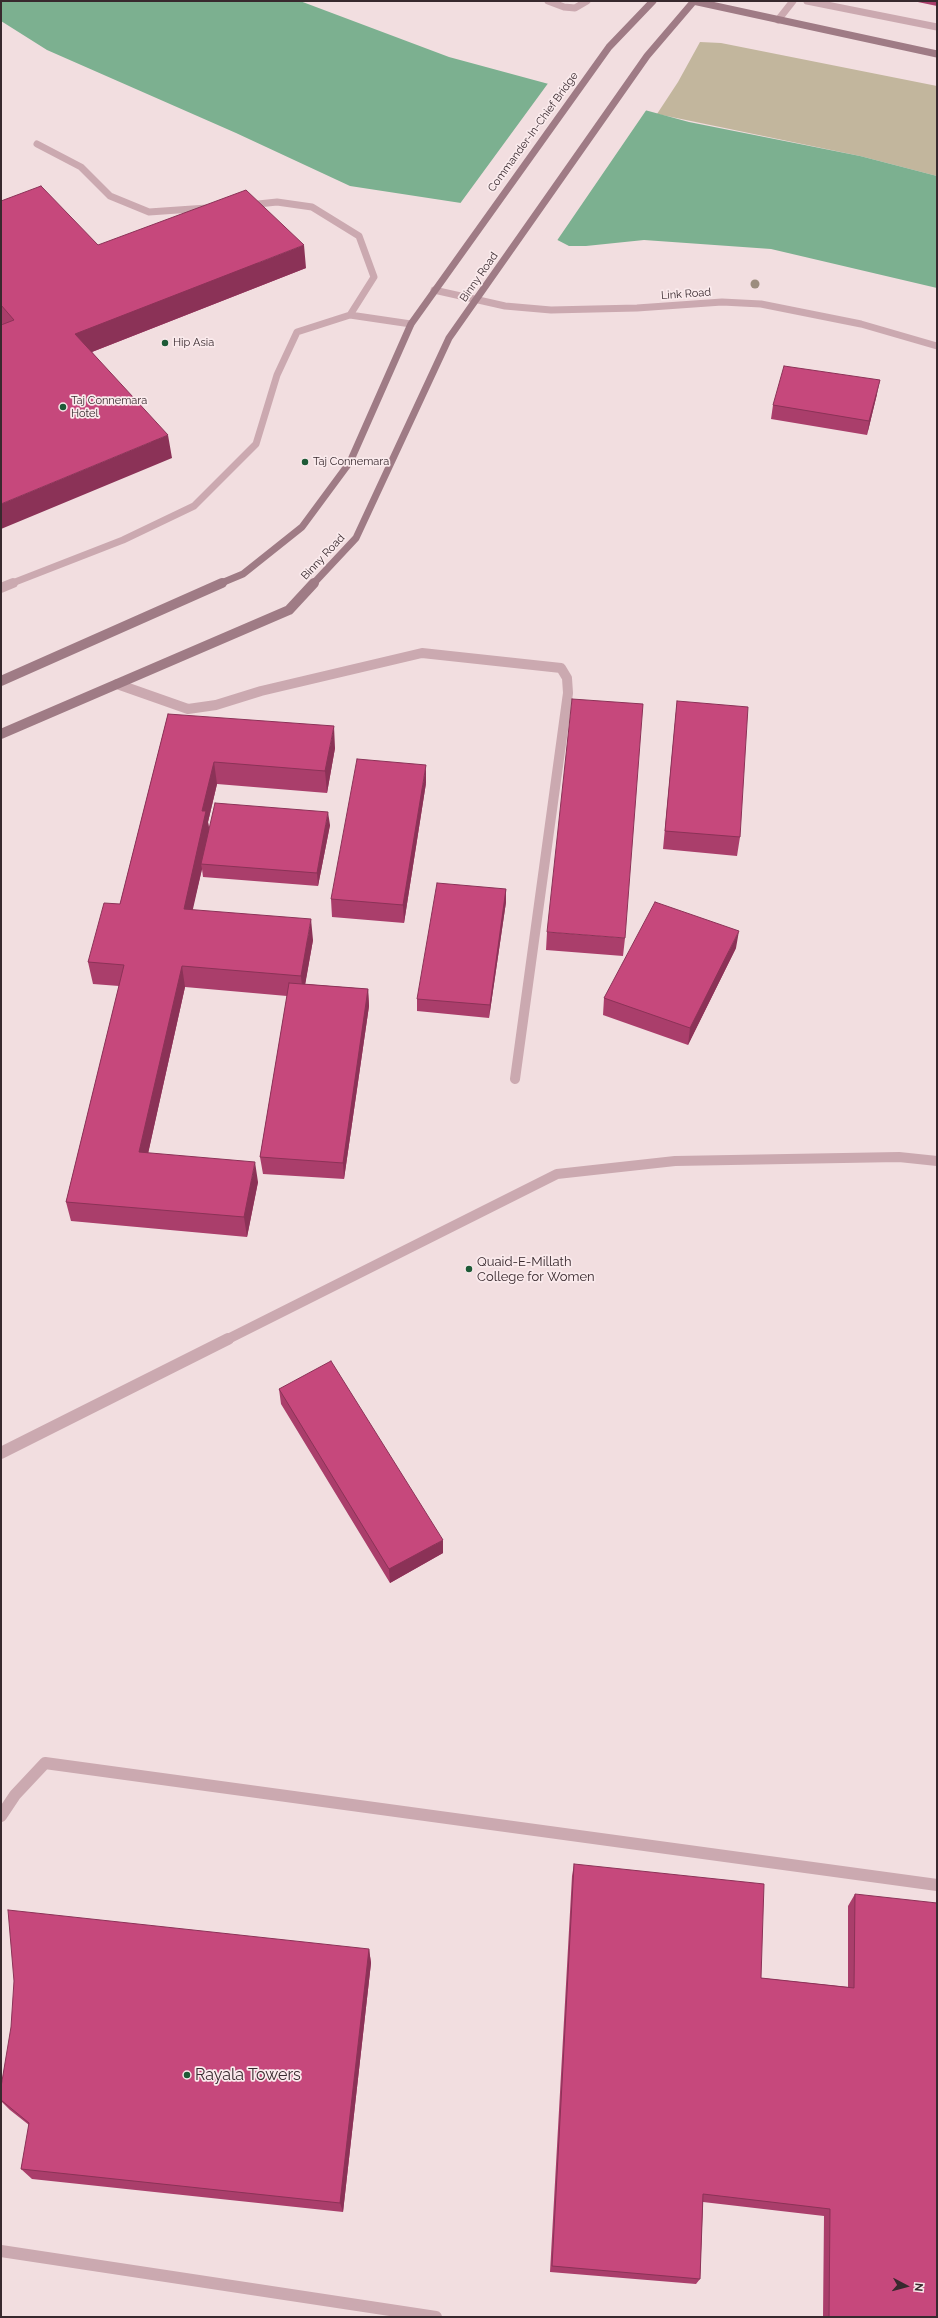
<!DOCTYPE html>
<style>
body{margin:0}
#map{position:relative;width:938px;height:2318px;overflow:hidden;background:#f2dee0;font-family:Raleway,sans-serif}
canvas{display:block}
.frame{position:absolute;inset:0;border:2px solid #38292e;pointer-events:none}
.north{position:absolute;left:886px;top:2266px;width:40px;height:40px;-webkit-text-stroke:3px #faeaec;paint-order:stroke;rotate:96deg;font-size:11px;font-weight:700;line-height:16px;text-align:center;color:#38292e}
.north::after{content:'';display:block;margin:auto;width:14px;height:18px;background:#38292e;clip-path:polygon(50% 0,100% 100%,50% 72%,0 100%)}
</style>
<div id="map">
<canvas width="938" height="2318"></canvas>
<div class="frame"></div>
<div class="north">N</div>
</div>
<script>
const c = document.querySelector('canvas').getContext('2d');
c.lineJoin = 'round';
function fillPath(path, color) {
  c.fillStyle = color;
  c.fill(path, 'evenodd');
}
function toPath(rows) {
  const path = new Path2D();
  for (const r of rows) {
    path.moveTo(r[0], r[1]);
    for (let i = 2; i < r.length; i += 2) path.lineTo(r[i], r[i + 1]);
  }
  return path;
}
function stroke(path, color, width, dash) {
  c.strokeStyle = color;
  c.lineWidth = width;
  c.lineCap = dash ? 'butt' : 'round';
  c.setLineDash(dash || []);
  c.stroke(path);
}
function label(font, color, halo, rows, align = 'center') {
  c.font = font + ' Raleway,sans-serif';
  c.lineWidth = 3.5;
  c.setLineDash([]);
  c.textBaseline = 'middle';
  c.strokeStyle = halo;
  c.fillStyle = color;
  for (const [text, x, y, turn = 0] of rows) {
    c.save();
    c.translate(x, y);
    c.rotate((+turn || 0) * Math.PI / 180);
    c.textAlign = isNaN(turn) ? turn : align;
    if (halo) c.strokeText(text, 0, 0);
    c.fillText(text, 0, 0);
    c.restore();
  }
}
fillPath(toPath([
 [700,42,721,43,937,86,937,176,860,156,657,114,678,82]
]), '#c2b69d');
fillPath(toPath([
 [1,1,300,1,449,57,689,122,860,156,937,176,937,288,771,249,644,240,586,246,569,246,515,218,461,203,350,186,236,133,47,50,1,21]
]), '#7cb090');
fillPath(toPath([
 [549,82,647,109,556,242,514,220,459,205]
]), '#f2dee0');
stroke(toPath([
 [548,1,564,7,575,8,587,1],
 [807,1,937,27],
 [778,20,793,1],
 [37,144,81,167,110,196,149,212,207,208],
 [249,205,277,202,312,207,359,236,374,277,350,315],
 [10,584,123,540,194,506,256,444,277,375,297,332,350,315,411,324]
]), '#cba9b0', 7);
stroke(toPath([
 [1,588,13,583],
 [117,684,188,709,216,705,261,691,422,653,561,668,567,678,568,693,515,1079],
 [226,1340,557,1174,675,1161,899,1157,937,1161]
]), '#cba9b0', 10);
stroke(toPath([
 [1,1453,228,1339],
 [1,1816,15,1795,45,1763,937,1885],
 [1,2251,436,2317]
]), '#cba9b0', 12);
stroke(toPath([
 [434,290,505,306,551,310,637,308,722,302,761,304,861,324,937,346]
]), '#cba9b0', 7);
stroke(toPath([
 [693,1,937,54],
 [219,584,243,574,302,527,350,462,411,324,609,47,653,1],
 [313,584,356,538,449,338,647,56,694,1]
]), '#9f7b85', 7);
stroke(toPath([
 [1,681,222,583],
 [1,734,289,610,314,583]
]), '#9f7b85', 10);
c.fillStyle = '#9c8d7e';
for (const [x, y] of [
 [755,284]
]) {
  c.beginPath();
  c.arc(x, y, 4.5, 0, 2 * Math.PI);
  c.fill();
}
fillPath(toPath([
 [913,1,937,1,937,6],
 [1,201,98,245,306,268,92,352,172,458,1,323],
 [877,394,867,435,771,419,773,405],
 [677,701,740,837,737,856,663,849],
 [168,714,335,748,327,793,217,784,208,822,209,829,330,825,318,886,203,877,202,869,192,910,313,940,305,984,368,989,369,1006,344,1179,263,1174,260,1157,287,996,185,987,148,1153,258,1182,247,1237,71,1221,66,1202,119,986,93,984,88,962,120,904],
 [426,783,404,923,332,917,331,899],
 [506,889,506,902,489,1018,417,1011,417,999],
 [547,932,625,938,623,956,546,950],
 [736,948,688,1045,603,1015,604,998],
 [279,1389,443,1553,390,1583,281,1404],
 [574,1864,761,1978,848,1987,848,1906,855,1894,937,2317,823,2317,824,2216,703,2202,700,2279,696,2284,550,2272,572,1876],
 [369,1949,371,1963,343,2212,32,2179,21,2169,29,2125,10,2110,1,2101,1,2087]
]), '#aa3e6b');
fillPath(toPath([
 [304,245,306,268,79,357,75,334],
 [880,380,877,394,867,435,869,421],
 [168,435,172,458,1,529,1,504],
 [334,726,335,748,327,793,325,771],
 [214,762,217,784,208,822,210,833,201,864,202,869,188,931,184,909,202,811],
 [426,765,426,783,404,923,403,905],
 [328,812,330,825,318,886,317,873],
 [506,889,506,902,489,1018,490,1005],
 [311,919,313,940,303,997,301,976],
 [739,931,736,948,688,1045,690,1028],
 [182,966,185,987,144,1172,139,1152],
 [368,989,369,1006,344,1179,343,1163],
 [255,1162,258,1182,247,1237,244,1217],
 [443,1540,443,1553,390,1583,389,1569],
 [369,1949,371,1963,343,2212,340,2203]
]), '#8b3257');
const building = toPath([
 [41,186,98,245,246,190,304,245,75,334,168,435,1,504,1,325,14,320,1,305,1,201,41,186],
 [784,366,880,380,869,421,773,405,784,366],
 [572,699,643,704,625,938,547,932,572,699],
 [677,701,748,707,740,837,665,831,677,701],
 [168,714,334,726,325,771,214,762,202,811,206,811,184,909,311,919,301,976,182,966,139,1152,255,1162,244,1217,66,1202,124,965,88,962,104,903,120,904,168,714],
 [357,759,426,765,403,905,331,899,357,759],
 [215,803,328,812,317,873,201,864,215,803],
 [437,883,506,889,490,1005,417,999,437,883],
 [655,902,739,931,690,1028,604,998,655,902],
 [289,983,368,989,343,1163,260,1157,289,983],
 [331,1361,443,1540,389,1569,279,1389,331,1361],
 [574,1864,764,1884,761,1978,854,1988,855,1894,937,1903,937,2317,829,2317,830,2209,703,2194,700,2279,552,2266,574,1864],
 [8,1910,369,1949,340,2203,21,2169,29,2123,1,2100,1,2087,11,2027,14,1981,8,1910]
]);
fillPath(building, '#c6487c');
stroke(building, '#8b3257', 1);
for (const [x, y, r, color] of [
 [165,343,4,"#1e5a37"],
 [63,407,4,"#1e5a37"],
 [305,462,4,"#1e5a37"],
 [469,1269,4,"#1e5a37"],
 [187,2075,4,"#1e5a37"]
]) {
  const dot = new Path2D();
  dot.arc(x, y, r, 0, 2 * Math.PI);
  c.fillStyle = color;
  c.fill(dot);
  stroke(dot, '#faeaec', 1.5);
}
label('11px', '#38292e', '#faeaec', [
 ["Commander-In-Chief Bridge",533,132,-54],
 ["Binny Road",479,277,-55],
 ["Link Road",686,294,-4],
 ["Binny Road",323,557,-47]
]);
label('11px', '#38292e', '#faeaec', [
 ["Hip Asia",173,343],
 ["Taj Connemara",71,401],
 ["Hotel",71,414],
 ["Taj Connemara",313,462]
], 'left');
label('13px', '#38292e', '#faeaec', [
 ["Quaid-E-Millath",477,1262],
 ["College for Women",477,1277]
], 'left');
label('16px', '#38292e', '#faeaec', [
 ["Rayala Towers",195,2075]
], 'left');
</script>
